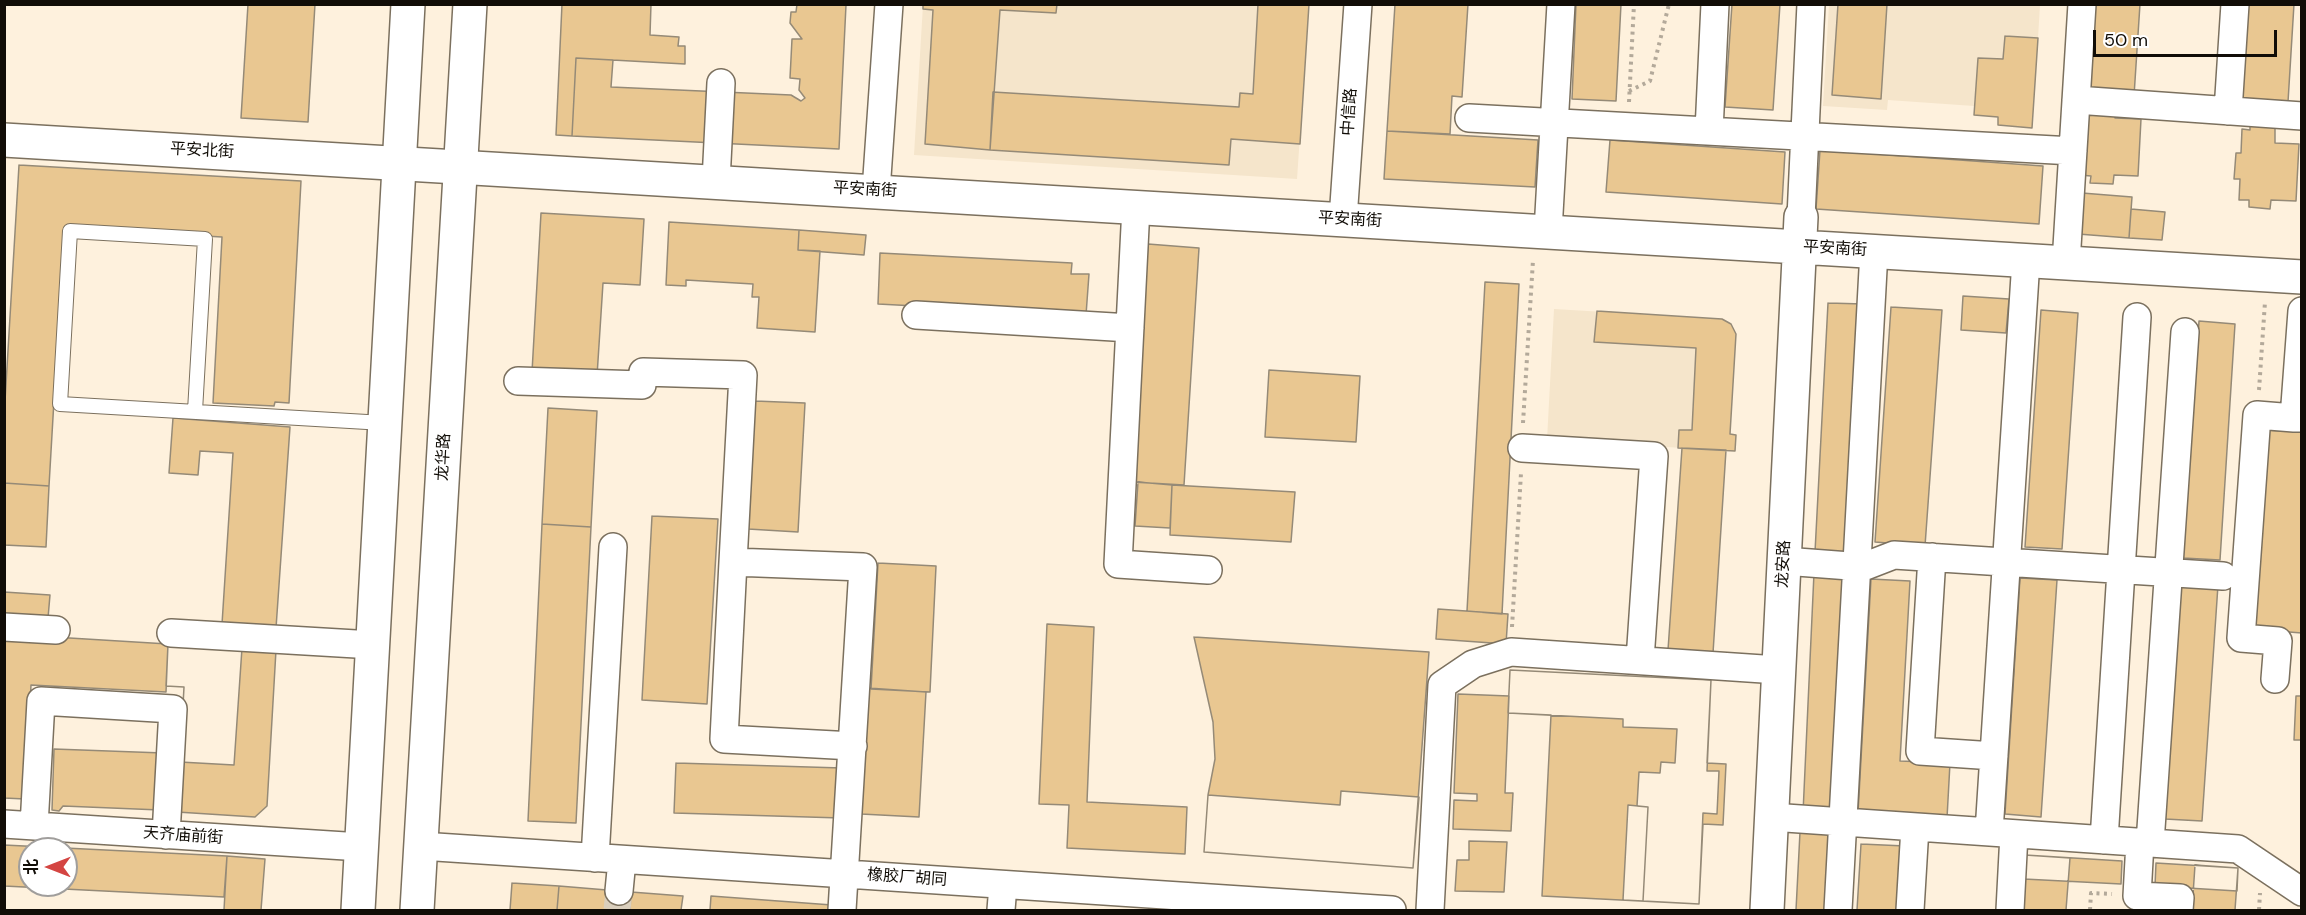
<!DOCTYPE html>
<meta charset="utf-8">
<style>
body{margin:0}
#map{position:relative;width:2306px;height:915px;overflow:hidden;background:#fef1dd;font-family:"DM Sans","Noto Sans SC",sans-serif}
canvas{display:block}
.frame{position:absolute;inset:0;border:6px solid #110d07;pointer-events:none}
.north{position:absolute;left:18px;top:837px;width:60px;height:60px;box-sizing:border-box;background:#fff;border:2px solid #a09e9c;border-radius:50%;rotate:270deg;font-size:16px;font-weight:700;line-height:24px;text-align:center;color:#110d07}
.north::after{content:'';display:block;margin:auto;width:21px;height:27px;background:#d44542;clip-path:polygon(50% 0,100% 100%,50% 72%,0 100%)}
.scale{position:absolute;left:2093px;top:30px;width:184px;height:27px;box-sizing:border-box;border:3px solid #110d07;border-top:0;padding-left:8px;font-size:18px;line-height:21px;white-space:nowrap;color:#110d07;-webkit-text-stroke:4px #fff;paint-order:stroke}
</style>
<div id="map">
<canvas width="2306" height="915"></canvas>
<div class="frame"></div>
<div class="north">北</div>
<div class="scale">50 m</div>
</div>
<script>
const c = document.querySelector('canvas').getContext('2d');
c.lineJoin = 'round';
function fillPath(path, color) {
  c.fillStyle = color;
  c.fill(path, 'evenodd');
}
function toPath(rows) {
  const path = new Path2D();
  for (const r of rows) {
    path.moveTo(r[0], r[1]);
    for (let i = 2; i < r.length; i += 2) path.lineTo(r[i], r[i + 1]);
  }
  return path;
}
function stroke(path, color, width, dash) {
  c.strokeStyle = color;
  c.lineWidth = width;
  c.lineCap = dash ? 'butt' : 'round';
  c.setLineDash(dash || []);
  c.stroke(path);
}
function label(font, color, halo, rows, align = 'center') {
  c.font = font + ' "DM Sans","Noto Sans SC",sans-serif';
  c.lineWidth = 4.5;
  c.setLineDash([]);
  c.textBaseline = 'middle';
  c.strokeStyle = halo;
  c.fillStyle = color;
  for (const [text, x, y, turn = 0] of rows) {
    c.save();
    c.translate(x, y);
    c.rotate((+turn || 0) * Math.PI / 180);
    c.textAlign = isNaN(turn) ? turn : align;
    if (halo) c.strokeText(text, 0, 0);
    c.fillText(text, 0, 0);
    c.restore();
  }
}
fillPath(toPath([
 [923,5,1309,5,1297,179,914,155],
 [1829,5,2040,5,2038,38,2005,36,2003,59,1978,58,1974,106,1888,100,1887,110,1823,106],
 [1554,309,1722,319,1731,324,1736,334,1730,434,1736,435,1735,451,1547,440]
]), '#f5e5cb');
const building = toPath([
 [248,4,315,4,308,122,241,118,248,4],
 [562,4,651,4,650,35,679,37,678,46,685,46,685,64,576,58,572,136,556,135,562,4],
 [797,4,846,5,839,149,572,136,576,58,613,60,611,87,791,95,801,101,805,98,799,90,800,79,790,78,792,39,802,39,790,23,791,12,796,12,797,4],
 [923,4,1057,4,1056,13,1000,10,990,150,925,144,933,10,923,9,923,4],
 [1258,4,1309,4,1300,144,1231,139,1229,165,990,150,993,92,1239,107,1240,93,1253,94,1258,4],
 [1395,4,1468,4,1462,97,1452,96,1450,134,1387,131,1395,4],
 [1576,4,1621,4,1616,101,1572,99,1576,4],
 [1732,4,1780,4,1773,110,1725,107,1732,4],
 [1838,4,1887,4,1881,99,1832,95,1838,4],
 [2094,4,2140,4,2134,96,2088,93,2094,4],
 [2248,4,2294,4,2288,102,2242,99,2248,4],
 [2005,36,2038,38,2032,128,1998,125,1998,117,1974,115,1978,58,2003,59,2005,36],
 [2115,110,2115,118,2141,119,2138,176,2114,175,2113,184,2090,183,2091,176,2080,175,2082,114,2115,110],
 [2250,125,2275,126,2275,143,2299,144,2296,201,2271,200,2270,209,2249,207,2249,200,2239,200,2240,179,2234,179,2236,153,2241,153,2242,129,2250,130,2250,125],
 [1387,131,1538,140,1535,187,1384,179,1387,131],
 [1610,140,1785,152,1782,204,1606,192,1610,140],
 [1820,150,2043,166,2039,224,1816,209,1820,150],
 [19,165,301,181,289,403,275,402,274,406,213,403,222,237,64,228,49,486,4,483,4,418,19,165],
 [2082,193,2132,197,2129,238,2078,234,2082,193],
 [2131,209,2165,212,2162,240,2129,238,2131,209],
 [541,213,644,219,640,285,603,283,597,376,532,372,541,213],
 [669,222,799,230,798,250,820,251,815,332,757,328,759,297,752,297,753,284,686,280,686,286,666,285,669,222],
 [799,230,866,235,864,255,798,250,799,230],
 [1148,244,1199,248,1184,485,1132,482,1148,244],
 [880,253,1072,263,1071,274,1089,274,1086,315,878,304,880,253],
 [1485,282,1519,284,1502,614,1467,611,1485,282],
 [1963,296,2009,299,2006,333,1961,330,1963,296],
 [1828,303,1863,304,1850,553,1815,552,1828,303],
 [1891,307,1942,310,1925,546,1875,542,1891,307],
 [2041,310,2078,313,2062,549,2025,547,2041,310],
 [1597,311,1722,319,1731,324,1736,334,1730,434,1736,435,1735,451,1678,448,1679,430,1692,430,1696,348,1594,342,1597,311],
 [2199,321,2235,324,2220,560,2183,558,2199,321],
 [1269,370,1360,376,1356,442,1265,437,1269,370],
 [755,401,805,403,798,532,748,529,755,401],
 [548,408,597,411,591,527,542,524,548,408],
 [173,418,290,427,276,628,222,624,233,453,200,451,198,475,169,473,173,418],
 [2264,430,2302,432,2302,633,2250,629,2264,430],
 [1682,448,1726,450,1713,653,1668,650,1682,448],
 [1138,482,1172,485,1170,528,1135,526,1138,482],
 [4,483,49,486,46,547,4,545,4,483],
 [1172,485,1295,492,1291,542,1170,535,1172,485],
 [652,516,718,519,707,704,642,700,652,516],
 [542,524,591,527,576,823,528,821,542,524],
 [878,563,936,566,930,692,871,689,878,563],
 [1814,573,1848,574,1837,815,1803,813,1814,573],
 [2020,578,2057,580,2041,817,2005,814,2020,578],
 [1871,579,1910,581,1900,761,1950,763,1947,818,1858,813,1871,579],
 [2181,582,2218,585,2202,821,2165,819,2181,582],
 [4,592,50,595,48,618,4,616,4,592],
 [1438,609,1508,614,1506,644,1436,639,1438,609],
 [1047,624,1094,627,1087,802,1187,807,1185,854,1067,848,1069,805,1039,804,1047,624],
 [4,634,168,644,166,692,31,685,25,799,4,798,4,634],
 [1194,637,1429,652,1413,868,1204,852,1208,795,1215,759,1213,722,1194,637],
 [168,644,276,650,267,806,255,817,177,812,184,687,166,686,168,644],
 [168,644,242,648,234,765,180,762,184,687,166,686,168,644],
 [1510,670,1711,680,1707,763,1726,764,1723,825,1703,824,1699,904,1542,896,1551,715,1508,713,1510,670],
 [1510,670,1711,680,1707,771,1719,771,1717,814,1703,813,1699,904,1643,901,1648,807,1637,806,1639,772,1660,773,1661,762,1675,763,1677,729,1623,727,1623,719,1508,713,1510,670],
 [868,688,926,692,919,817,861,814,868,688],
 [1458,694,1509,696,1505,793,1513,793,1511,831,1453,829,1454,800,1477,801,1477,794,1454,793,1458,694],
 [2296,696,2302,696,2302,740,2294,740,2296,696],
 [54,749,163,753,160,810,63,806,59,811,52,810,54,749],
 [676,763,842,768,841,818,674,813,676,763],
 [1341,791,1419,797,1413,868,1204,852,1208,795,1340,805,1341,791],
 [1628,805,1648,807,1643,901,1623,900,1628,805],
 [1800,832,1835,834,1831,910,1796,910,1800,832],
 [1469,841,1507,842,1504,892,1455,891,1457,860,1469,860,1469,841],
 [1861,844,1905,846,1901,910,1857,910,1861,844],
 [4,845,227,856,224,897,4,886,4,845],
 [30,849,66,849,66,885,30,885,30,849],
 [2025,855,2070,858,2066,910,2022,910,2025,855],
 [2025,855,2122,861,2121,884,2024,879,2025,855],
 [227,856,265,859,261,910,224,910,227,856],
 [2156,863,2238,868,2237,891,2155,886,2156,863],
 [2195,865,2238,868,2235,910,2192,910,2195,865],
 [512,883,559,886,557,910,510,910,512,883],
 [559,886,631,892,630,910,557,910,559,886],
 [631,892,683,896,681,910,630,910,631,892],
 [711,896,832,905,832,910,710,910,711,896]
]);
fillPath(building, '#e9c791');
stroke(building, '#958a77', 1.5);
stroke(toPath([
 [617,910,619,891]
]), '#dacfbd', 27, [27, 14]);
const lane = toPath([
 [195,411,205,239,70,231,60,404,384,423]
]);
const street = toPath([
 [2076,100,2302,116],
 [2228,111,2235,4],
 [1469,118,2073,151],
 [1709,131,1715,4],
 [716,181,721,83],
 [876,191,889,4],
 [1136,207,1118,564,1208,570],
 [1801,217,1811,4],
 [1343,219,1358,4],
 [1548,231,1561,4],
 [2066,263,2082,4],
 [2302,311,2294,418,2302,418],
 [916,315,1130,328],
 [518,381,642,385,643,372,743,375,733,562,863,567,842,910],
 [1522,448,1654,456,1640,660],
 [1932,557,1920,751,1994,756],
 [1784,561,1863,567,1894,555,2223,576],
 [733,562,724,739,853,746],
 [4,627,56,630],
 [171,633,373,645],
 [2275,679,2278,641,2241,638,2257,415,2294,418],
 [1771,817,2238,849,2302,892],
 [4,824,361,847],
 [34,826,41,701,173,709,166,835],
 [1989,832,2026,260],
 [2104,840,2137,317],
 [2140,842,2137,896,2180,898,2179,910],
 [2150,843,2185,332],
 [421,846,1392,910],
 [595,858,613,547],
 [619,891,622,860],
 [1001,910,1003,885],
 [1430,910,1442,685,1473,664,1511,652,1778,670],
 [1838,910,1874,251],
 [1910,910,1915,827],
 [2010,910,2014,834]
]);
const secondary = toPath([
 [4,140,2302,277],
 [1767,910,1801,217]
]);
const primary = toPath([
 [358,910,408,4],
 [417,910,470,4]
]);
stroke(lane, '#7b705e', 16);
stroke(street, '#7b705e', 30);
stroke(secondary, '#7b705e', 36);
stroke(primary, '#7b705e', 36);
stroke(toPath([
 [1629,91,1650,81,1669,4],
 [1629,102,1634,4],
 [2259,390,2265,302],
 [1523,423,1533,260],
 [1512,627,1521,473],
 [2090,910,2091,893,2112,894],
 [2259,910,2260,893]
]), '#b3a99a', 4, [3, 4.5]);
stroke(lane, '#fff', 14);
stroke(street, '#fff', 27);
stroke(secondary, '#fff', 33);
stroke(primary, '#fff', 33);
label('16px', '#110d07', '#fff', [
 ["中信路",1350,112,-86],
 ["平安北街",202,151,3],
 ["平安南街",865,190,3],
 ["平安南街",1350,220,3],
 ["平安南街",1835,249,3],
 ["龙华路",444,457,-87],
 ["龙安路",1784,564,-87],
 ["天齐庙前街",183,836,4],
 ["橡胶厂胡同",907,878,4]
]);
</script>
